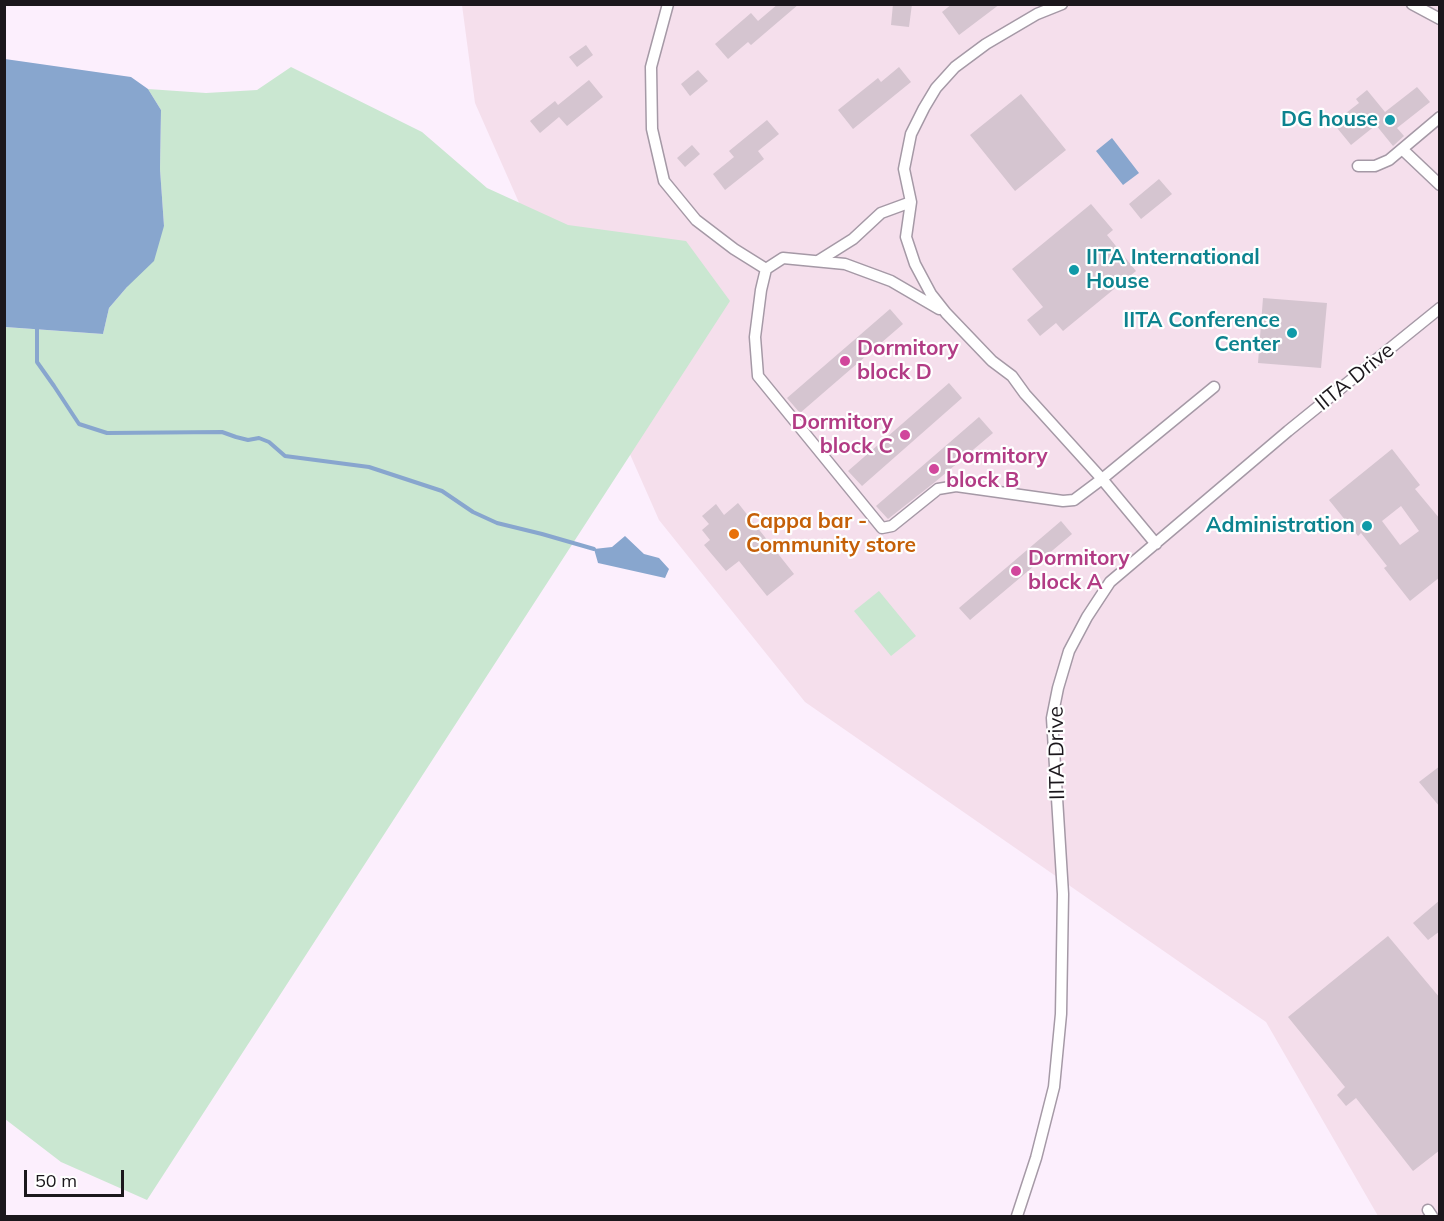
<!DOCTYPE html>
<style>
body{margin:0}
#map{position:relative;width:1444px;height:1221px;overflow:hidden;background:#fceffd;font-family:Mulish,sans-serif}
canvas{display:block}
.frame{position:absolute;inset:0;border:6px solid #1b171c;pointer-events:none}
.scale{position:absolute;left:24px;top:1170px;width:100px;height:27px;box-sizing:border-box;border:3px solid #1b171c;border-top:0;padding-left:8px;font-size:18px;line-height:21px;white-space:nowrap;color:#1b171c;-webkit-text-stroke:4px #fff;paint-order:stroke}
</style>
<div id="map">
<canvas width="1444" height="1221"></canvas>
<div class="frame"></div>
<div class="scale">50 m</div>
</div>
<script>
const c = document.querySelector('canvas').getContext('2d');
c.lineJoin = 'round';
function fillPath(path, color) {
  c.fillStyle = color;
  c.fill(path, 'evenodd');
}
function toPath(rows) {
  const path = new Path2D();
  for (const r of rows) {
    path.moveTo(r[0], r[1]);
    for (let i = 2; i < r.length; i += 2) path.lineTo(r[i], r[i + 1]);
  }
  return path;
}
function stroke(path, color, width, dash) {
  c.strokeStyle = color;
  c.lineWidth = width;
  c.lineCap = dash ? 'butt' : 'round';
  c.setLineDash(dash || []);
  c.stroke(path);
}
function label(font, color, halo, rows, align = 'center') {
  c.font = font + ' Mulish,sans-serif';
  c.lineWidth = 4.5;
  c.setLineDash([]);
  c.textBaseline = 'middle';
  c.strokeStyle = halo;
  c.fillStyle = color;
  for (const [text, x, y, turn = 0] of rows) {
    c.save();
    c.translate(x, y);
    c.rotate((+turn || 0) * Math.PI / 180);
    c.textAlign = isNaN(turn) ? turn : align;
    if (halo) c.strokeText(text, 0, 0);
    c.fillText(text, 0, 0);
    c.restore();
  }
}
fillPath(toPath([
 [462,5,1439,5,1439,1216,1378,1216,1266,1022,805,702,659,520,475,103]
]), '#f5dfec');
fillPath(toPath([
 [291,67,422,132,487,188,568,225,686,241,730,301,147,1200,61,1162,5,1119,4,327,103,334,109,308,127,287,164,226,160,169,161,110,148,89,206,93,257,90],
 [879,591,916,636,891,656,854,611]
]), '#cae7d1');
fillPath(toPath([
 [5,59,131,77,148,89,161,110,160,169,164,226,154,261,127,287,109,308,103,334,5,327],
 [1112,138,1139,173,1123,185,1096,151],
 [625,536,644,554,659,558,669,569,665,578,598,563,594,549,612,547]
]), '#88a6ce');
stroke(toPath([
 [35,325,37,329,37,362,54,386,79,424,107,433,222,432,236,437,248,440,259,438,269,442,285,456,369,467,442,491,473,512,497,523,542,534,594,549]
]), '#88a6ce', 4);
fillPath(toPath([
 [778,4,799,4,751,45,748,42,728,59,715,44,751,13,758,21],
 [893,4,912,4,909,27,891,25],
 [952,4,1000,4,959,35,942,12],
 [586,45,593,55,577,67,569,57],
 [899,67,911,82,853,129,838,110,878,78,881,82],
 [698,70,708,81,690,96,681,84],
 [589,80,603,97,567,126,559,117,540,133,530,121,555,101,558,105],
 [1417,87,1430,102,1397,128,1404,136,1393,146,1376,125,1351,145,1333,123,1359,103,1356,99,1367,90,1385,112],
 [1021,94,1066,150,1015,191,970,135],
 [767,120,779,134,758,151,764,159,725,190,713,174,734,157,729,151],
 [692,145,700,154,685,167,677,158],
 [1159,179,1172,194,1141,219,1129,204],
 [1091,204,1113,230,1107,235,1136,271,1063,331,1056,323,1040,336,1027,320,1043,307,1012,269],
 [1263,298,1327,303,1321,368,1258,363],
 [890,309,903,324,800,413,787,398],
 [949,383,962,398,862,486,848,471],
 [979,417,993,433,935,482,888,519,876,506],
 [1392,449,1420,485,1415,489,1440,519,1440,577,1410,601,1384,568,1387,566,1361,533,1358,536,1329,500],
 [1401,506,1419,531,1400,545,1382,521],
 [738,503,794,574,767,596,739,561,726,571,704,545,710,540,702,530,709,524,702,516,716,504,724,515],
 [1061,521,1072,534,970,620,959,608],
 [1440,766,1440,807,1419,782],
 [1440,900,1440,931,1428,940,1413,923],
 [1388,936,1440,998,1440,1150,1413,1171,1356,1098,1346,1106,1337,1095,1345,1087,1288,1017]
]), '#d5c5d0');
const street = toPath([
 [668,4,651,67,652,129,664,181,696,220,734,249,766,269,783,258,845,264,891,281,939,309],
 [1062,4,1037,14,986,44,955,67,936,88,924,108,911,134,904,169,911,202,906,237,915,264,931,294,946,313,992,361,1012,376,1025,394,1102,479,1156,544],
 [1412,4,1440,19],
 [1402,149,1440,185],
 [1358,166,1375,166,1389,160,1440,117],
 [818,261,853,239,881,213,911,202],
 [766,269,761,290,755,337,758,376,882,528,892,526,938,489,956,486,1063,501,1074,500,1102,479,1214,387],
 [1428,1210,1432,1216],
 [1017,1216,1036,1158,1054,1087,1061,1014,1063,894,1052,718,1058,688,1069,651,1087,617,1110,582,1288,431,1440,308]
]);
stroke(street, '#a599a6', 13);
stroke(street, '#fff', 10);
for (const [x, y, r, color] of [
 [1390,120,6,"#0f9aa8"],
 [1074,270,6,"#0f9aa8"],
 [1292,333,6,"#0f9aa8"],
 [845,361,6,"#d1479c"],
 [905,435,6,"#d1479c"],
 [934,469,6,"#d1479c"],
 [1367,526,6,"#0f9aa8"],
 [734,534,6,"#e8710a"],
 [1016,571,6,"#d1479c"]
]) {
  const dot = new Path2D();
  dot.arc(x, y, r, 0, 2 * Math.PI);
  c.fillStyle = color;
  c.fill(dot);
  stroke(dot, '#fff', 2);
}
label('bold 21px', '#0d838f', '#fff', [
 ["DG house",1378,120],
 ["IITA International",1086,258,"left"],
 ["House",1086,282,"left"],
 ["IITA Conference",1280,321],
 ["Center",1280,345],
 ["Administration",1355,526]
], 'right');
label('bold 21px', '#b23c85', '#fff', [
 ["Dormitory",857,349],
 ["block D",857,373],
 ["Dormitory",893,423,"right"],
 ["block C",893,447,"right"],
 ["Dormitory",946,457],
 ["block B",946,481],
 ["Dormitory",1028,559],
 ["block A",1028,583]
], 'left');
label('21px', '#1b171c', '#fff', [
 ["IITA Drive",1355,377,-39],
 ["IITA Drive",1057,753,-91]
]);
label('bold 21px', '#c56008', '#fff', [
 ["Cappa bar -",746,522],
 ["Community store",746,546]
], 'left');
</script>
